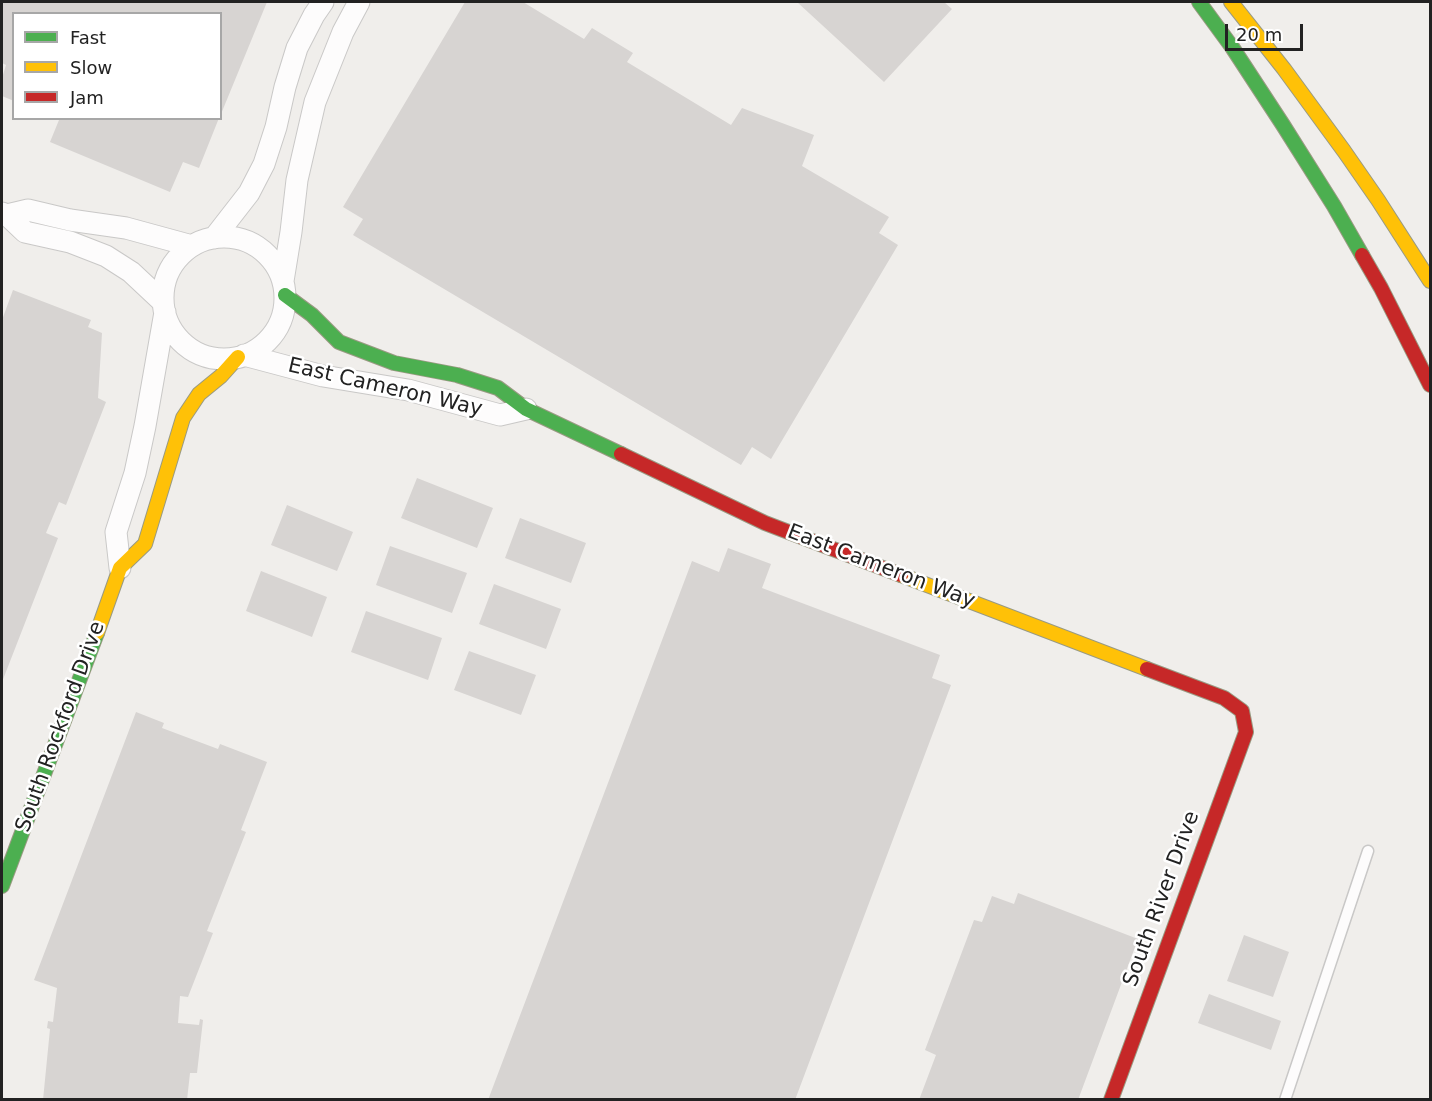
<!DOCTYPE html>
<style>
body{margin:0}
#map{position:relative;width:1432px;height:1101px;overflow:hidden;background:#f0eeeb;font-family:"DejaVu Sans",sans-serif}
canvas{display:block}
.frame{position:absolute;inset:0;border:3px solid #222;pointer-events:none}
.legend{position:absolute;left:12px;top:12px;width:210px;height:108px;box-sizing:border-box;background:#fff;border:2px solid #a7a7a7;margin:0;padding:8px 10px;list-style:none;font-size:18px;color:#222}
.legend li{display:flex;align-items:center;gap:12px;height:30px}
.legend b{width:30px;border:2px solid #a7a7a7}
.scale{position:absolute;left:1225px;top:24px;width:78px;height:27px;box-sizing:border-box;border:3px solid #222;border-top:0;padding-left:8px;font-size:18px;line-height:21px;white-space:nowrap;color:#222;-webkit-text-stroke:4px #fff;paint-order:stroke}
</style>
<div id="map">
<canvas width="1432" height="1101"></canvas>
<div class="frame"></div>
<ul class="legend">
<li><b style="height:8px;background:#4caf50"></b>Fast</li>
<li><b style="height:8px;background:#ffc107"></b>Slow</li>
<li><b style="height:8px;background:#c62828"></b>Jam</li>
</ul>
<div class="scale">20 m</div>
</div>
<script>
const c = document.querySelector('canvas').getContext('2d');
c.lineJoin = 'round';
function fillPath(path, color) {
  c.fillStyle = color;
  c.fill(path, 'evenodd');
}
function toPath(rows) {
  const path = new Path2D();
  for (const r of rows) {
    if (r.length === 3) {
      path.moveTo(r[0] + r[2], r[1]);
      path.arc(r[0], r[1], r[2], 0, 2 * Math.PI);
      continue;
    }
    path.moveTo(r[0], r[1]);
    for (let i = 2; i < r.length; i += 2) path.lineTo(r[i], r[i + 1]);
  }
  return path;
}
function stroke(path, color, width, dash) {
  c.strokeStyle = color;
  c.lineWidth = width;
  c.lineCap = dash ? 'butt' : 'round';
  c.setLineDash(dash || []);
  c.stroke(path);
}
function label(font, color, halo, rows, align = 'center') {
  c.font = font + ' "DejaVu Sans",sans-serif';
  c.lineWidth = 5;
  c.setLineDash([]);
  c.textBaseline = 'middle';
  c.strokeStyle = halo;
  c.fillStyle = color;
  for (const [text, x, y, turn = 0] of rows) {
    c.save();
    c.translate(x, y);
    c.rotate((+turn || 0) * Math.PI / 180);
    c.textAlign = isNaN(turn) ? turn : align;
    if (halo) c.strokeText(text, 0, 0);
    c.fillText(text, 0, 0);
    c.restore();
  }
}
fillPath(toPath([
 [2,2,267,2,221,114,220,14,14,14,14,101,2,96,2,78,6,65,2,63],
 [465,2,523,2,584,39,592,28,633,53,627,62,731,125,742,108,814,135,802,166,889,217,879,233,898,245,771,459,752,447,741,465,353,235,363,219,343,207],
 [797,2,944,2,952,9,884,82],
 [55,118,219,118,199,168,183,162,170,192,50,142,59,120],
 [13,290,91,320,88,327,102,333,98,398,106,402,66,505,59,502,46,533,58,538,2,682,2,320],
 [417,478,493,508,477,548,401,518],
 [287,505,353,532,337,571,271,545],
 [520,518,586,543,571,583,505,558],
 [390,546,467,573,452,613,376,585],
 [728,548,771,564,762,588,940,655,932,678,951,685,795,1100,488,1100,692,561,719,572],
 [261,571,327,597,312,637,246,611],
 [494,584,561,609,546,649,479,624],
 [366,611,442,638,428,680,351,652],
 [469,651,536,675,521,715,454,690],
 [136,712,164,723,162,728,218,749,220,744,267,762,241,830,246,832,207,931,213,933,188,997,180,996,178,1023,199,1025,200,1019,203,1020,197,1073,190,1073,187,1100,43,1100,50,1029,47,1028,48,1021,53,1022,57,988,34,980],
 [1018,893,1138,939,1078,1100,919,1100,936,1055,925,1050,974,920,982,922,992,896,1014,904],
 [1244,935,1289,952,1273,997,1227,981],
 [1209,994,1281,1021,1271,1050,1198,1023]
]), '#d7d4d2');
const lane = toPath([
 [1285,1100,1368,851]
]);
const street = toPath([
 [2,213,7,215,25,232,70,242,106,256,131,272,163,302],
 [7,215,28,210,70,220,126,228,192,246],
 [224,298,61],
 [214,238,249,193,264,164,276,127,285,87,297,48,314,15,323,2],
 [283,281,291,232,297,180,315,102,343,32,359,2],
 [244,355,323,376,408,390,500,415,526,409],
 [120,568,116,532,135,473,145,426,165,312]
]);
const fast = toPath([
 [1199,2,1232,47,1283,125,1334,206,1362,255],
 [285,295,312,315,339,342,394,363,457,375,498,388,526,409,621,454],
 [2,886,97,633]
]);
const slow = toPath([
 [1231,2,1284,69,1344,151,1378,200,1430,281],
 [901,575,1147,669],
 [97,633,120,568,145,544,183,418,199,394,221,376,238,357]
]);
const jam = toPath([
 [1362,255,1381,288,1430,385],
 [621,454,765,523,901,575],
 [1111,1100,1246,732,1242,711,1224,698,1147,669]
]);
stroke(lane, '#c9c8c7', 13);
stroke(street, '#c9c8c7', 23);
stroke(fast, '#999a82', 16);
stroke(slow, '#999a82', 16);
stroke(jam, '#999a82', 16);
stroke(lane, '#fdfcfc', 10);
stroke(street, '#fdfcfc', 21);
stroke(fast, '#4caf50', 14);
stroke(slow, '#ffc107', 14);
stroke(jam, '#c62828', 14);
label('21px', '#222', '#fff', [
 ["East Cameron Way",385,388,13],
 ["East Cameron Way",881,567,21],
 ["South Rockford Drive",61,727,-70],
 ["South River Drive",1162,899,-70]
]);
</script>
